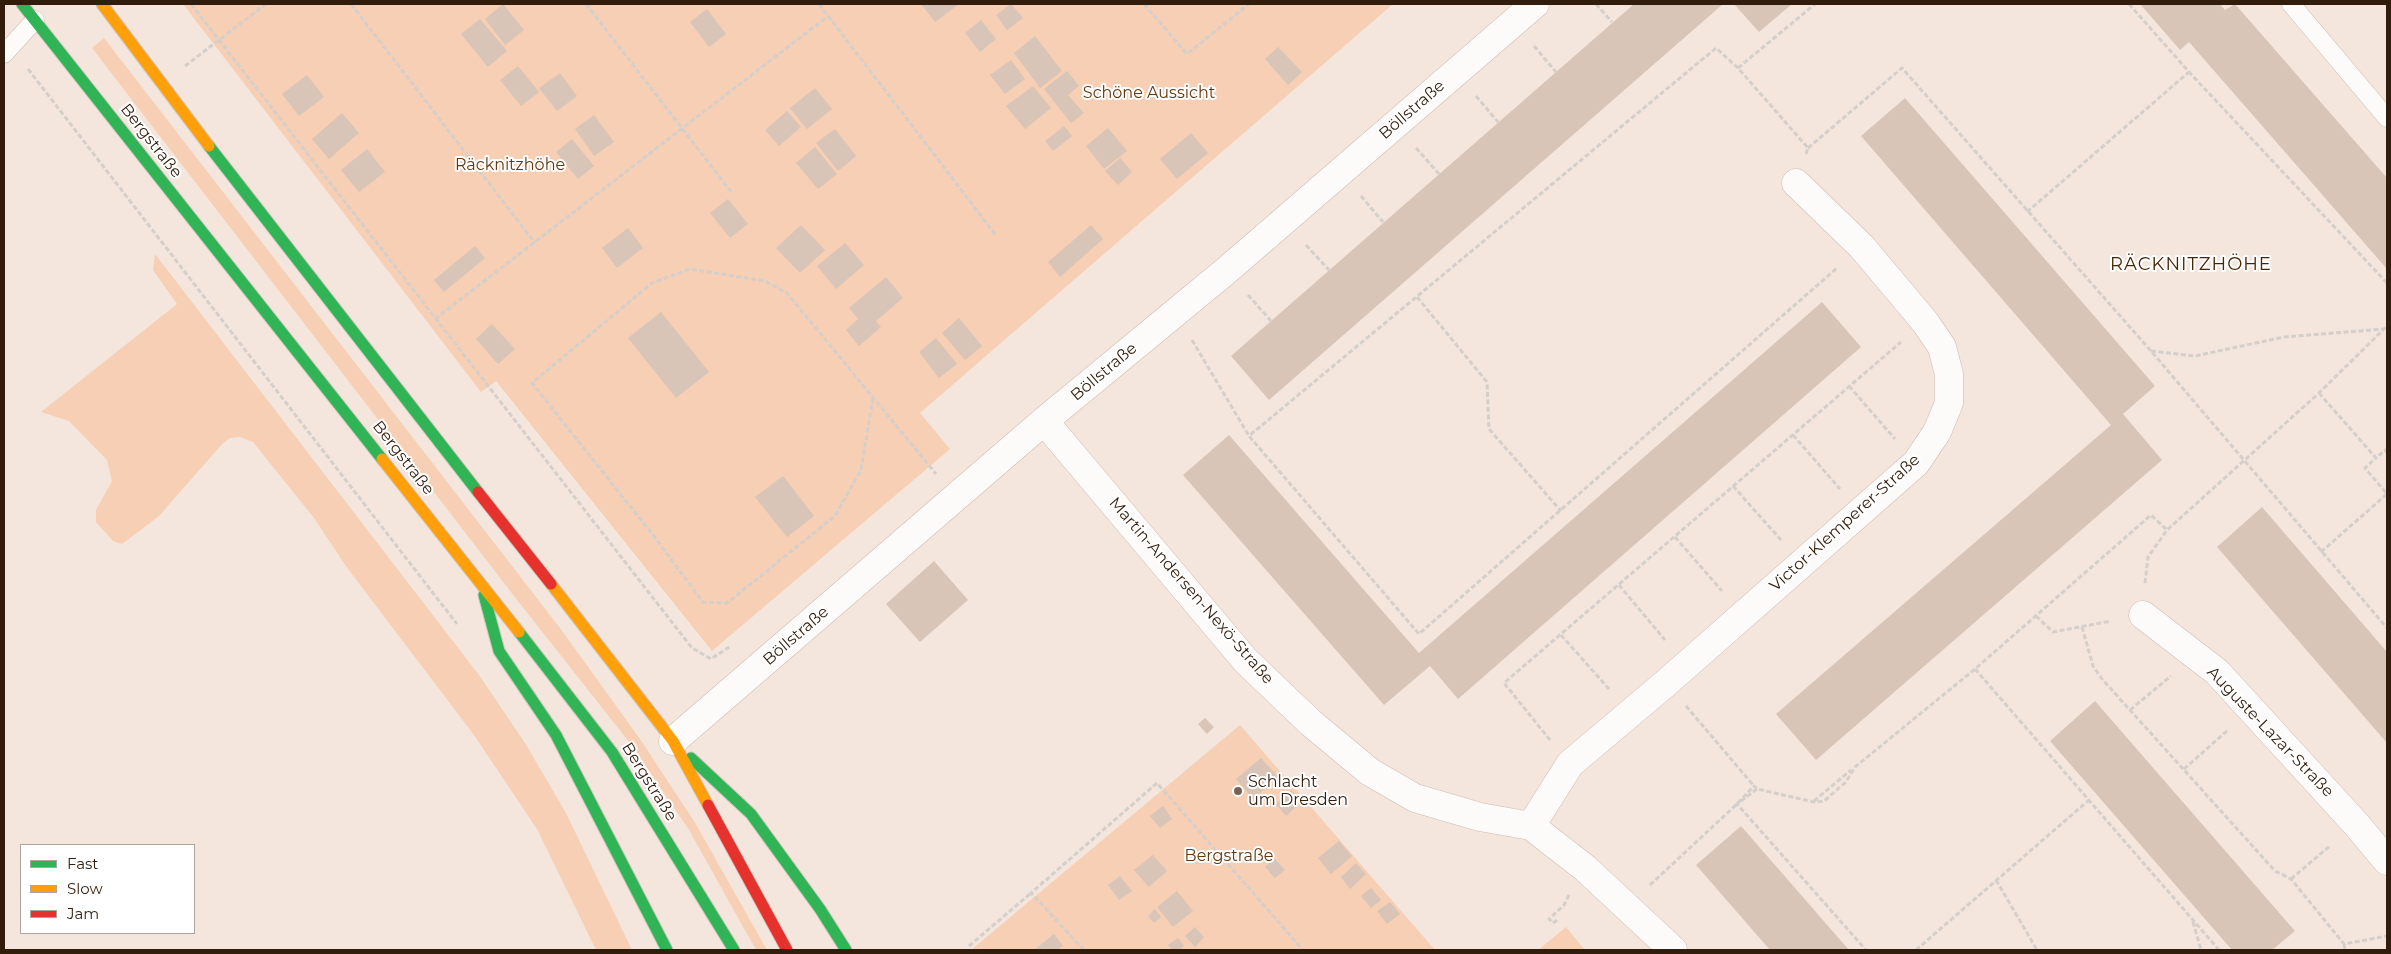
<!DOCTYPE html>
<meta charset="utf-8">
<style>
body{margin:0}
#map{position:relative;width:2391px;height:954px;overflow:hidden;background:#f4e6dd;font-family:Montserrat,sans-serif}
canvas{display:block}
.frame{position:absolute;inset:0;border:5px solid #321d0c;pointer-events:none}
.legend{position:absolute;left:20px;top:844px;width:175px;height:90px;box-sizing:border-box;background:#fff;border:1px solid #ada59e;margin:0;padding:6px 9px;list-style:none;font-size:15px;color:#321d0c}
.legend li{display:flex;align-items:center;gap:10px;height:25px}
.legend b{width:25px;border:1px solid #ada59e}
</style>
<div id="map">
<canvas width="2391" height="954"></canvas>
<div class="frame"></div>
<ul class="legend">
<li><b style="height:6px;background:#30b455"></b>Fast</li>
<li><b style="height:6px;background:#ff9f0a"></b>Slow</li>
<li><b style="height:6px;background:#e5322d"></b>Jam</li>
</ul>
</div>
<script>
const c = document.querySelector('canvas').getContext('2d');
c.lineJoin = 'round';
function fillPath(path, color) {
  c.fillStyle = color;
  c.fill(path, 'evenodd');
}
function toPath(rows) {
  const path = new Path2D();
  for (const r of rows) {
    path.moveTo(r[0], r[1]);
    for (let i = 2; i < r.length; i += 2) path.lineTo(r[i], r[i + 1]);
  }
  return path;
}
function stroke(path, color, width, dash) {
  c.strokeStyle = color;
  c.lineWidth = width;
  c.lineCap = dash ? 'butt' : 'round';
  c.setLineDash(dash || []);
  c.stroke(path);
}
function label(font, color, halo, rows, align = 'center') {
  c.font = font + ' Montserrat,sans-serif';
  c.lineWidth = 4;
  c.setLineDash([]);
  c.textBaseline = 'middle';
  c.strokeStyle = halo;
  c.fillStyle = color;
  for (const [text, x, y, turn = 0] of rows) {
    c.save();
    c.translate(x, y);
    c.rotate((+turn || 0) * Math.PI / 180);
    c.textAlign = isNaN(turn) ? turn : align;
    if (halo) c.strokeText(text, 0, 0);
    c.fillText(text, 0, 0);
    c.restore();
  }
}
fillPath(toPath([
 [183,4,1393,4,920,413,950,449,712,651,496,381,481,392],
 [104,38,560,628,640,739,694,821,767,950,756,950,689,830,633,747,514,596,92,48],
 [155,254,479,675,525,743,566,813,632,950,596,950,537,829,474,735,348,569,314,518,253,442,240,437,230,438,223,443,159,516,122,544,113,541,96,522,96,510,112,481,107,460,69,421,41,412,177,304,153,270],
 [1240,725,1435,950,971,950],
 [1566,927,1585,950,1538,950]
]), '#f6cfb4');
fillPath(toPath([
 [503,4,524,30,505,45,485,19],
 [921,4,959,4,935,22],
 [1011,4,1023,18,1007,30,996,15],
 [1634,4,1723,4,1269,400,1231,356],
 [1734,4,1792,4,1759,32],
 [2140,4,2220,4,2225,10,2235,4,2387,178,2387,269,2189,42,2180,50],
 [707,9,726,34,709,47,690,22],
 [480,19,507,51,488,67,461,34],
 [981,20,996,39,980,52,965,33],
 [1035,36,1062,71,1040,88,1014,53],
 [1278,47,1302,72,1288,85,1265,59],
 [1011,60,1025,79,1005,94,990,75],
 [518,66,539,92,521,106,500,80],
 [1067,71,1079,86,1068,95,1084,113,1071,123,1044,89],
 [560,73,577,96,557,111,539,88],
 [307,75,324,97,299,116,282,94],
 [1033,86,1051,108,1025,129,1006,106],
 [815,88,832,109,807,129,790,108],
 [1905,98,2155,386,2123,414,2162,460,1816,760,1776,714,2111,425,1861,136],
 [787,111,801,127,779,146,765,130],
 [342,113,359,133,329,159,312,139],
 [594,115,614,142,594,156,575,129],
 [1064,126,1072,136,1053,151,1045,141],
 [1108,128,1127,151,1104,169,1086,146],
 [835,129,856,156,838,171,816,143],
 [1191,133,1208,153,1177,179,1160,159],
 [572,139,594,166,578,179,556,152],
 [815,147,837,174,818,189,796,163],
 [367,149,385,172,359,192,341,170],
 [1120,158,1132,172,1118,185,1105,171],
 [728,199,748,224,730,238,710,213],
 [801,225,825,250,800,273,776,248],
 [1091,225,1103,239,1060,277,1048,262],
 [628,228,643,248,617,268,602,248],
 [845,243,864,265,836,289,817,266],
 [475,246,485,258,444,292,434,280],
 [886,277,903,298,876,321,881,327,859,346,846,330,858,319,849,308],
 [1822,302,1861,347,1458,699,1430,666,1384,705,1183,475,1229,435,1419,653],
 [661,312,709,372,676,398,628,338],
 [959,318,982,346,965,360,942,333],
 [492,324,515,349,498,364,476,339],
 [936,338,957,364,939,378,919,352],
 [783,476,814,516,787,537,755,497],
 [2262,507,2387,652,2387,743,2217,547],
 [934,561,968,600,920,642,886,604],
 [2095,701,2295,931,2272,950,2232,950,2050,741],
 [1205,718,1214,727,1207,734,1198,724],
 [1261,758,1278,777,1253,799,1236,779],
 [1291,790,1302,801,1286,816,1276,804],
 [1163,806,1172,819,1160,828,1150,816],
 [1741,826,1849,950,1770,950,1696,865],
 [1339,841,1352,856,1331,874,1318,858],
 [1153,855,1167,871,1149,887,1134,870],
 [1274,858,1285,870,1275,878,1265,867],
 [1356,863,1366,874,1350,889,1341,877],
 [1120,876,1132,891,1119,900,1108,885],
 [1371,888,1381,900,1371,908,1361,896],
 [1177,891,1193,911,1173,927,1157,907],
 [1390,902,1400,914,1387,924,1377,911],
 [1155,909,1161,917,1154,923,1148,916],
 [1195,927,1204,937,1195,947,1185,936],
 [1054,934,1063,946,1057,950,1034,950],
 [1178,938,1184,946,1179,950,1172,950,1168,945]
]), '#d8c5b7');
const lane = toPath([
 [2291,4,2387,118],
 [4,54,35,20]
]);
const street = toPath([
 [1044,421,1246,661,1311,723,1370,772,1415,798,1480,817,1531,826,1585,868,1673,950],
 [2143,615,2217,672,2356,824,2387,861],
 [673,741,1044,421,1227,270,1535,4],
 [1531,826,1570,764,1666,683,1916,463,1937,432,1949,403,1949,374,1942,347,1925,322,1862,247,1796,183]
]);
const fast = toPath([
 [22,4,382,459],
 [209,146,478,492],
 [484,595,499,651,556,735,667,950],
 [519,632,612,752,734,950],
 [691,758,751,814,820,909,846,950]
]);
const slow = toPath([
 [102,4,209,146],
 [382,459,519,632],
 [551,584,673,741,708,805]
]);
const jam = toPath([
 [478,492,551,584],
 [708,805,787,950]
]);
stroke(lane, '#cdbcb0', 19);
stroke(street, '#cdbcb0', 29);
stroke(fast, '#cec5be', 13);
stroke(slow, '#cec5be', 13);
stroke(jam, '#cec5be', 13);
stroke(toPath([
 [191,4,692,648,711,659,729,647],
 [351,4,535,243],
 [586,4,732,193],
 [819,4,995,234],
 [1144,4,1187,54,1249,4],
 [1596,4,1612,22],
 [2129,4,2189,72,2387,283],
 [1534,46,1556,72],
 [185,66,266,4],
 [1738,68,1815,4],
 [28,69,457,624],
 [1476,96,1498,122],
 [1416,148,1439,174],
 [1808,148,1902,68,2151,351,2387,628],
 [1806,154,1808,148,1738,68,1716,48,1249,436,1419,634,1837,268],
 [1361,196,1383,222],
 [2027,212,2189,72],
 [1306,245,1329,270],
 [1248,295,1271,321],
 [1417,297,1487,382,1489,429,1561,511],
 [435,319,828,16],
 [1192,340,1249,436],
 [2151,351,2195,356,2284,337,2384,329],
 [1849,386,1895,439],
 [2319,393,2376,458,2385,450,2387,453],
 [873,398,861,470,835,516,727,603,703,602,653,535,532,383,652,283,690,269,765,281,787,293,936,474],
 [1793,435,1840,489],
 [1733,486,1781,540],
 [1675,537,1722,591],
 [2321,552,2387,494,2365,468,2376,458],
 [2145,583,2148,557,2167,530,2319,393,2387,326],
 [1619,585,1665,640],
 [2036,616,2053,632,2111,621],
 [2082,627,2093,666,2102,679,2275,871,2291,879,2344,944,2387,936],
 [1561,635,1609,689],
 [1975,669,2219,950],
 [1686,706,1754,786],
 [2130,710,2171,676],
 [1550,740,1504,683,1901,342],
 [2184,769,2228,730],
 [1757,789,1737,804,1866,950],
 [1814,801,1851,770],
 [2291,879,2331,845],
 [1996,880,2037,950],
 [1650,885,1737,804,1754,786,1757,789,1814,802,1824,801,1846,782,1855,767,1975,669,2151,515,2167,530],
 [1557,920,1553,923,1549,919,1564,905,1569,895],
 [2193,922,2201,950],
 [2344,944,2345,950],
 [969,946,1031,893],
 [1084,950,1031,893,1157,783,1303,950],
 [1916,950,2089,800]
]), '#d4cfcb', 3, [5, 2.5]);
stroke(lane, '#fdfbfa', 18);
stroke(street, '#fdfbfa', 28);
stroke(fast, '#30b455', 11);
stroke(slow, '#ff9f0a', 11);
stroke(jam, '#e5322d', 11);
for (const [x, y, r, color] of [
 [1238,791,5,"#766355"]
]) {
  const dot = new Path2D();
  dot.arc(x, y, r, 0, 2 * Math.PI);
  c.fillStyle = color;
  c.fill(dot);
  stroke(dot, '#fff', 2);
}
label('16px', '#633710', '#fff', [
 ["Schöne Aussicht",1149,93],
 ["Räcknitzhöhe",510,165],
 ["Bergstraße",1229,856]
]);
label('16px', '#321d0c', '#fff', [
 ["Böllstraße",1412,110,-41],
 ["Bergstraße",151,141,52],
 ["Böllstraße",1104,372,-40],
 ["Bergstraße",403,458,52],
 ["Victor-Klemperer-Straße",1845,523,-42],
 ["Martin-Andersen-Nexö-Straße",1191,591,49],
 ["Böllstraße",796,636,-41],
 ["Auguste-Lazar-Straße",2270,732,46],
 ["Bergstraße",649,782,58]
]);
label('16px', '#321d0c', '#fff', [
 ["Schlacht",1248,782],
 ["um Dresden",1248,800]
], 'left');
c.letterSpacing = '1px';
label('18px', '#482403', '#fff', [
 ["RÄCKNITZHÖHE",2191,265]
]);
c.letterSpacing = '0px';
</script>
